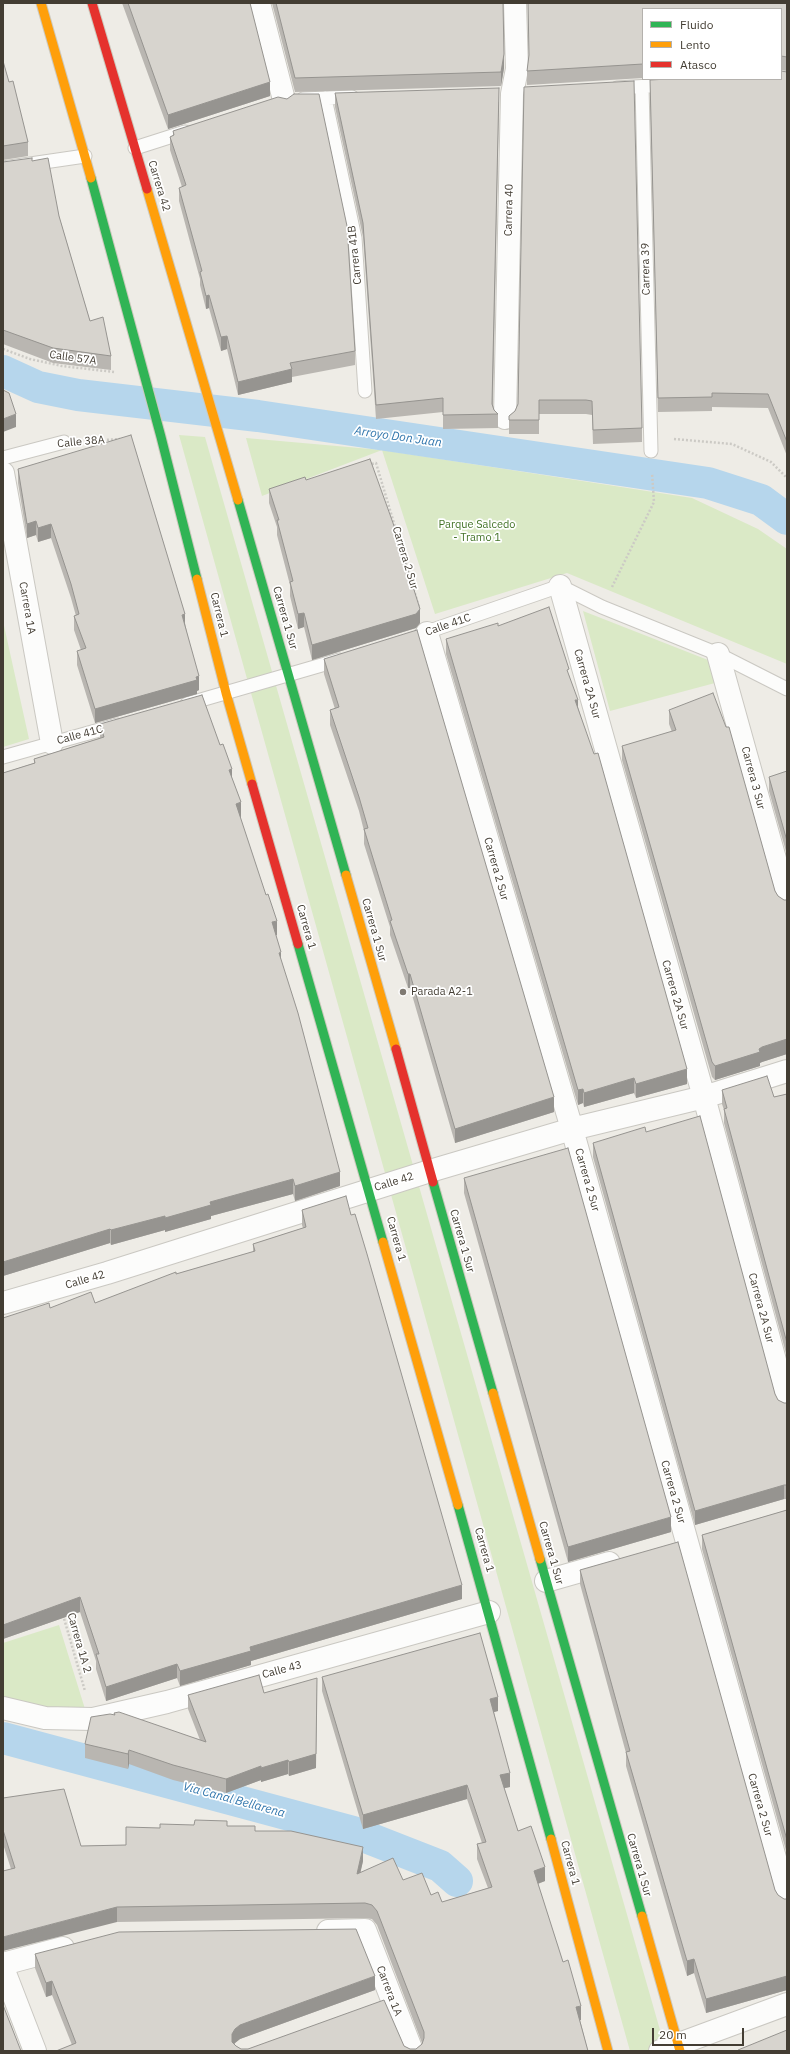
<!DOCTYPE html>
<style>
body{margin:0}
#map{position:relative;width:790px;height:2054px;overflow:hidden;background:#eeece6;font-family:"IBM Plex Sans",sans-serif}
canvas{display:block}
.frame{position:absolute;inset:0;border:4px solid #433d33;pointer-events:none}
.legend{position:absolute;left:642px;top:8px;width:140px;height:72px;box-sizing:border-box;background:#fff;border:1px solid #b4b1ad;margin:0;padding:5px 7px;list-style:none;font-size:12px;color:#433d33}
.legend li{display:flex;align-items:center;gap:8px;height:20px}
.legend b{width:20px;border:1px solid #b4b1ad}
.scale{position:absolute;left:652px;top:2028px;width:92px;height:18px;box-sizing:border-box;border:2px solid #433d33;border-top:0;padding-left:5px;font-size:12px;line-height:14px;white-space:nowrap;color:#433d33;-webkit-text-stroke:3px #fff;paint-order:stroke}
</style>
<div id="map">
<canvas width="790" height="2054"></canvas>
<div class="frame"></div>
<ul class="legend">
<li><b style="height:5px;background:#30b455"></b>Fluido</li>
<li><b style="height:5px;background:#ff9f0a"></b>Lento</li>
<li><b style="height:5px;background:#e5322d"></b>Atasco</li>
</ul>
<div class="scale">20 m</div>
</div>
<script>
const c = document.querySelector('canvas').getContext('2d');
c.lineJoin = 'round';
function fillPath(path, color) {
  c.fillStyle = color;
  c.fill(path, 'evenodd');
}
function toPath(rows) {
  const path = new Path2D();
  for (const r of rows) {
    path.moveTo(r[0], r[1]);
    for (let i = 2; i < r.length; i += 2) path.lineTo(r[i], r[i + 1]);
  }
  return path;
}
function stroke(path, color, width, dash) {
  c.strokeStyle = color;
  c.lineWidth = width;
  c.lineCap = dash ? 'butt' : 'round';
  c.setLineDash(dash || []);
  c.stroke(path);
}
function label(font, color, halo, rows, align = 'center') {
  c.font = font + ' "IBM Plex Sans",sans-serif';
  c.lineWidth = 3.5;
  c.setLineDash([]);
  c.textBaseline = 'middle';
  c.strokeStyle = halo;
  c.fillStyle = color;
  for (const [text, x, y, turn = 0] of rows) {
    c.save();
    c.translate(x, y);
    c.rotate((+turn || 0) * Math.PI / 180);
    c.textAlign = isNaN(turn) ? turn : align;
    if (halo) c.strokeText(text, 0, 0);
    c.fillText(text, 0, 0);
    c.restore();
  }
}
fillPath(toPath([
 [179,435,205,437,666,2051,630,2051],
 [246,438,382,450,692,498,758,529,787,549,787,664,567,573,435,614,382,450,262,496],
 [583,611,708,660,715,683,610,711],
 [3,621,29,739,3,747],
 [59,1625,85,1709,44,1708,3,1700,3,1643]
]), '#dae9c6');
stroke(toPath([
 [3,371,38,387,78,395,258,416,708,483,761,500,787,519],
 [3,1738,353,1832,440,1866,457,1881]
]), '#b6d6ec', 32);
const lane = toPath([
 [642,87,651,451],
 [617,88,667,85],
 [325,98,355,238,365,391],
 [303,99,352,97],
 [135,148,185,132],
 [3,168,85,156],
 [3,458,64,442],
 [421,634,560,586,602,607,718,654,787,689],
 [187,704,339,660],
 [3,757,117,725]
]);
const street = toPath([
 [259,3,284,100],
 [505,418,512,94,517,69,515,3],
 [3,473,52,743],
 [560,586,704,1097,787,1405],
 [427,633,572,1129,787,1901],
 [718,654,787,902],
 [3,1303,107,1273,430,1171,572,1129,704,1097,787,1071],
 [546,1581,609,1563],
 [3,1708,45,1718,93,1719,167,1702,489,1612],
 [328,1931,365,1930,412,2051],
 [3,1964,63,1948],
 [3,1968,35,2051],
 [660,2051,787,2004]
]);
const fast = toPath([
 [91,178,161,437,197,579],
 [238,500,346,875],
 [298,944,383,1242],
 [433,1182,493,1393],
 [458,1505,551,1839],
 [540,1559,642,1916]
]);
const slow = toPath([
 [41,3,91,178],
 [147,189,238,500],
 [197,579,226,693,252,784],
 [346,875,396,1049],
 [383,1242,458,1505],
 [493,1393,540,1559],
 [551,1839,608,2051],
 [642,1916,680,2051]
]);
const jam = toPath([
 [92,3,147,189],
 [252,784,298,944],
 [396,1049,433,1182]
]);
stroke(lane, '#cac8c2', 15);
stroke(street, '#cac8c2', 24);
stroke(fast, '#cdc9bd', 11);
stroke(slow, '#cdc9bd', 11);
stroke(jam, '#cdc9bd', 11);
stroke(toPath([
 [3,349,30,359,62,366,114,372],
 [674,439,732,444,771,462,787,478],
 [87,441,120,439],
 [368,465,376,463,419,607],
 [612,587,654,502,652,473],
 [63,1615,85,1691]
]), '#cccac5', 2.5, [2, 2]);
stroke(lane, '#fcfcfb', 13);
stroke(street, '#fcfcfb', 22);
stroke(fast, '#30b455', 9);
stroke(slow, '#ff9f0a', 9);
stroke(jam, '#e5322d', 9);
fillPath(toPath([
 [122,3,250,3,270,96,168,129],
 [272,3,503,3,504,68,501,86,295,92],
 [528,3,787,3,787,71,781,70,781,9,643,9,643,78,527,85,527,71,529,57],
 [3,61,9,82,28,142,28,156,3,160],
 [787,72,787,456,768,408,712,407,712,411,658,412,650,94,650,80],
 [524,87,642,428,642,442,593,444,592,415,586,414,539,414,539,434,509,434,509,416,515,411,518,404],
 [335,93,499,102,493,405,494,410,498,414,498,428,443,429,443,412,376,419,363,237,335,107],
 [173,131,355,351,355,365,292,377,292,382,238,395,227,349,221,351,209,308,206,309,200,285,200,279,179,201,179,188,182,187,170,150,170,137,173,135],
 [32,161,59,216,90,321,111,356,111,370,53,363,3,344,3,162],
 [18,469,185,623,199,690,197,691,197,694,95,723,77,665,77,651,81,650,74,630,74,616,76,616,71,598,51,538,38,542,36,535,27,538,18,483],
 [306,480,420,623,416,628,312,660,304,627,298,629,290,596,290,585,277,535,277,527,269,503,269,489],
 [498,626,569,675,578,707,687,1084,636,1098,634,1093,584,1107,583,1103,578,1105,446,654,446,639],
 [324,659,554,1112,455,1143,410,988,408,988,390,935,390,927,364,844,364,831,359,811,330,725,330,710,335,709,324,674],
 [669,710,778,896,784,900,787,900,787,1054,762,1062,760,1063,760,1066,715,1080,712,1077,622,760,622,746,672,732,669,724],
 [100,724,220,745,232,778,241,817,240,817,277,935,276,935,281,961,340,1186,295,1201,293,1194,211,1216,211,1219,165,1232,165,1230,111,1245,110,1243,3,1276,3,773,34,763,34,759,100,738],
 [787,771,787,855,769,791,769,777],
 [722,1090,774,1097,787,1094,787,1357,724,1123,724,1110,722,1104],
 [646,1132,775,1394,778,1400,784,1403,787,1403,787,1499,784,1499,695,1525,593,1157,593,1143],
 [464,1178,671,1532,568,1562,464,1193],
 [302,1210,351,1215,462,1599,251,1661,251,1665,180,1686,177,1678,106,1701,96,1669,96,1661,80,1612,3,1639,3,1318,50,1308,95,1303,176,1274,253,1252,253,1244,303,1228,302,1225],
 [787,1510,787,1854,702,1549,702,1535],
 [580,1570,778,1895,784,1899,787,1899,787,1990,706,2013,694,1973,687,1976,626,1766,626,1753,580,1584],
 [322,1677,498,1711,494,1712,510,1787,504,1788,518,1831,545,1881,538,1884,581,2020,580,2020,588,2051,56,2051,72,2045,52,1995,46,1997,35,1968,35,1954,375,1990,240,2039,235,2043,234,2044,236,2046,241,2049,404,2046,410,2049,416,2049,422,2044,422,2043,377,1925,372,1919,365,1918,117,1922,11,1869,3,1844,3,1798,81,1846,126,1845,160,1828,227,1826,255,1831,363,1861,360,1873,403,1880,431,1895,442,1902,488,1888,477,1859,477,1844,482,1843,467,1799,363,1829,322,1691],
 [264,1693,316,1768,289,1776,288,1774,261,1782,261,1780,226,1793,173,1780,129,1764,128,1769,85,1758,85,1744,114,1715,114,1713,200,1740,188,1709,188,1695]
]), '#b9b6b1');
fillPath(toPath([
 [504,54,504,68,501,86,501,72],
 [270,82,270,96,168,129,168,115],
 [209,295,209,308,206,309,206,296],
 [227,336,227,349,221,351,221,337],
 [292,369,292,382,238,395,238,382],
 [16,414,16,427,3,432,3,419],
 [36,521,36,535,27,538,27,524],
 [51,524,51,538,38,542,38,528],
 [420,609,420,623,416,628,312,660,312,645],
 [304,613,304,627,298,629,298,614],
 [185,614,185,628,182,615],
 [199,676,199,690,197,691,197,694,95,723,95,709],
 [575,700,578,700,578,714],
 [232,769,232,783,229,770],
 [241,802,241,817,236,818,236,804],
 [277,921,277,935,272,937,272,922],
 [281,952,281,966,279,953],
 [408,974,410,974,410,988,408,988],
 [787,1039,787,1054,762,1062,760,1063,760,1066,715,1080,715,1066,762,1047],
 [687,1069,687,1084,636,1098,636,1084],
 [634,1078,634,1093,584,1107,584,1093],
 [583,1089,583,1103,578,1105,578,1090],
 [554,1097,554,1112,455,1143,455,1129],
 [340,1172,340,1186,295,1201,295,1186],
 [293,1179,293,1194,211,1216,211,1219,165,1232,165,1218,210,1202],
 [165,1216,165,1230,111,1245,111,1230],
 [110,1229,110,1243,3,1276,3,1262],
 [784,1485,784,1499,695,1525,695,1511],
 [671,1517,671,1532,568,1562,568,1547],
 [462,1585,462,1599,251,1661,251,1665,180,1686,180,1671,250,1647],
 [80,1597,80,1612,3,1639,3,1625],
 [177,1664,177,1678,106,1701,106,1687],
 [317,1678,316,1768,289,1776,289,1762],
 [498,1697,498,1711,490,1713,490,1699],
 [129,1750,129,1764,128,1769,128,1754],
 [288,1760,288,1774,261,1782,261,1768],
 [261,1766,261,1780,226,1793,226,1779],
 [510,1773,510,1787,500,1789,500,1775],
 [467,1785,467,1799,363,1829,363,1815],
 [363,1847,363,1861,357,1888,357,1874],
 [545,1867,545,1881,534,1885,534,1871],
 [117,1907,117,1922,3,1951,3,1937],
 [694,1959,694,1973,687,1976,687,1961],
 [375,1976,375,1990,240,2039,235,2043,232,2048,232,2034,235,2029,240,2025],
 [787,1976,787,1990,706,2013,706,1999],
 [52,1981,52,1995,46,1997,46,1983],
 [581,2006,581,2020,576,2021,576,2007]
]), '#969490');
const building = toPath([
 [128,3,250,3,270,82,168,115,128,3],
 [276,3,503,3,504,54,501,72,295,78,276,3],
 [528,3,787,3,787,57,781,56,781,9,643,9,643,64,527,71,529,55,528,3],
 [3,61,9,82,13,81,28,142,3,146,3,61],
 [781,71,787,72,787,220,786,220,787,221,787,442,768,394,712,393,712,397,658,398,650,80,668,79,781,79,781,71],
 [634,81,642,428,593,430,592,401,586,400,539,400,539,420,509,420,509,416,515,411,518,404,524,87,634,81],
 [499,88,492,404,494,410,498,414,443,415,443,398,376,405,363,223,335,93,499,88],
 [294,94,319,94,347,226,355,351,290,363,292,369,238,382,227,336,221,337,209,295,206,296,200,272,202,271,179,188,186,185,170,137,174,135,173,131,278,97,287,99,294,94],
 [32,158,32,161,48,158,59,216,90,321,103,317,111,356,53,348,3,330,3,162,32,158],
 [3,390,9,393,16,414,3,419,3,390],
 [131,435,185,614,182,615,199,676,196,677,197,680,95,709,77,651,86,648,74,616,79,614,71,584,51,524,38,528,36,521,27,524,18,469,131,435],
 [370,459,393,523,420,609,416,614,312,645,304,613,298,614,290,582,293,581,277,520,279,520,269,489,305,477,306,480,370,459],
 [549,607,569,669,567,670,578,700,575,700,594,754,598,753,687,1069,636,1084,634,1078,584,1093,583,1089,578,1090,446,639,498,623,498,626,549,607],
 [417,630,554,1097,455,1129,410,974,408,974,390,921,392,920,364,829,368,828,359,797,330,710,339,707,324,659,417,630],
 [713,693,726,727,729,727,775,891,778,896,784,900,787,900,787,1039,762,1047,759,1049,760,1052,715,1066,712,1062,622,746,676,730,669,710,713,693],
 [202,695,220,745,223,744,232,769,229,770,241,802,236,804,266,895,268,894,277,921,272,922,281,952,279,953,298,1013,340,1172,295,1186,293,1179,210,1202,211,1205,165,1218,165,1216,111,1230,110,1229,3,1262,3,773,35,763,34,759,104,737,100,724,202,695],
 [787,771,787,841,769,777,787,771],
 [767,1076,774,1097,787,1094,787,1343,724,1109,727,1108,722,1090,767,1076],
 [700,1116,775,1394,778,1400,784,1403,787,1403,787,1485,784,1485,695,1511,593,1143,645,1127,646,1132,700,1116],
 [568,1148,671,1517,568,1547,464,1178,568,1148],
 [346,1196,351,1215,355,1214,367,1254,462,1585,250,1647,251,1651,180,1671,177,1664,106,1687,96,1654,99,1654,80,1597,3,1625,3,1318,49,1303,50,1308,91,1292,95,1303,176,1272,176,1274,255,1251,253,1244,306,1227,302,1210,346,1196],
 [787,1510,787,1840,702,1535,787,1510],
 [678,1542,775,1890,778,1895,784,1899,787,1899,787,1976,706,1999,694,1959,687,1961,626,1752,630,1751,580,1570,678,1542],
 [480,1633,498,1697,490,1699,510,1773,500,1775,518,1831,531,1826,545,1867,534,1871,563,1962,568,1960,581,2006,576,2007,588,2051,56,2051,76,2043,52,1981,46,1983,35,1954,119,1932,356,1929,375,1976,240,2025,235,2029,232,2034,232,2042,236,2046,241,2049,248,2049,384,2000,404,2046,410,2049,416,2049,422,2044,424,2038,424,2032,377,1911,372,1905,365,1903,117,1907,3,1937,3,1871,15,1868,3,1830,3,1798,64,1789,81,1846,126,1845,126,1827,160,1828,160,1824,194,1825,195,1820,227,1821,227,1826,255,1826,255,1831,291,1831,363,1847,357,1874,393,1858,403,1880,422,1873,431,1895,438,1892,442,1902,492,1887,477,1844,486,1842,467,1785,363,1815,322,1677,480,1633],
 [259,1675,264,1693,317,1678,316,1754,289,1762,288,1760,261,1768,261,1766,226,1779,173,1765,129,1750,128,1754,85,1744,91,1717,110,1714,115,1715,114,1713,119,1712,206,1742,188,1695,259,1675],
 [3,2005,21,2051,3,2051,3,2005],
 [787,2030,787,2051,738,2051,738,2050,787,2030]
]);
fillPath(building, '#d7d4ce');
stroke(building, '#969490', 1);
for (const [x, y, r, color] of [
 [403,992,4,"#7f7a72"]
]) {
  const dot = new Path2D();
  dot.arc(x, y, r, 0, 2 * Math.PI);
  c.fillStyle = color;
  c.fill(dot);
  stroke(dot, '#fff', 1.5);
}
label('11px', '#433d33', '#fff', [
 ["Carrera 42",159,186,73],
 ["Carrera 40",509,210,-89],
 ["Carrera 41B",355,255,-96],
 ["Carrera 39",646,269,-91],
 ["Calle 57A",73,358,8],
 ["Calle 38A",81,442,-5],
 ["Carrera 2 Sur",405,558,73],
 ["Carrera 1A",27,608,80],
 ["Carrera 1",219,615,76],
 ["Carrera 1 Sur",285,618,74],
 ["Calle 41C",448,625,-19],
 ["Carrera 2A Sur",587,684,74],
 ["Calle 41C",80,735,-15],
 ["Carrera 3 Sur",753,778,75],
 ["Carrera 2 Sur",496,869,74],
 ["Carrera 1",306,927,74],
 ["Carrera 1 Sur",374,930,74],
 ["Carrera 2A Sur",675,995,74],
 ["Carrera 2 Sur",587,1180,74],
 ["Calle 42",394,1182,-17],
 ["Carrera 1",396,1239,74],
 ["Carrera 1 Sur",462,1241,74],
 ["Calle 42",85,1280,-16],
 ["Carrera 2A Sur",761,1308,75],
 ["Carrera 2 Sur",673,1492,74],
 ["Carrera 1",484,1550,74],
 ["Carrera 1 Sur",551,1553,74],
 ["Carrera 1A 2",79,1643,74],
 ["Calle 43",282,1670,-15],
 ["Carrera 2 Sur",760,1805,74],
 ["Carrera 1",570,1863,75],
 ["Carrera 1 Sur",639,1865,74],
 ["Carrera 1A",389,1991,69]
]);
label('11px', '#437328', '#fff', [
 ["Parque Salcedo",477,525],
 ["- Tramo 1",477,538]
]);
label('11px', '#433d33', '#fff', [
 ["Parada A2-1",411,992]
], 'left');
label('italic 12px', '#2f75ac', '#fff', [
 ["Arroyo Don Juan",398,437,8],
 ["Via Canal Bellarena",234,1800,15]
]);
</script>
